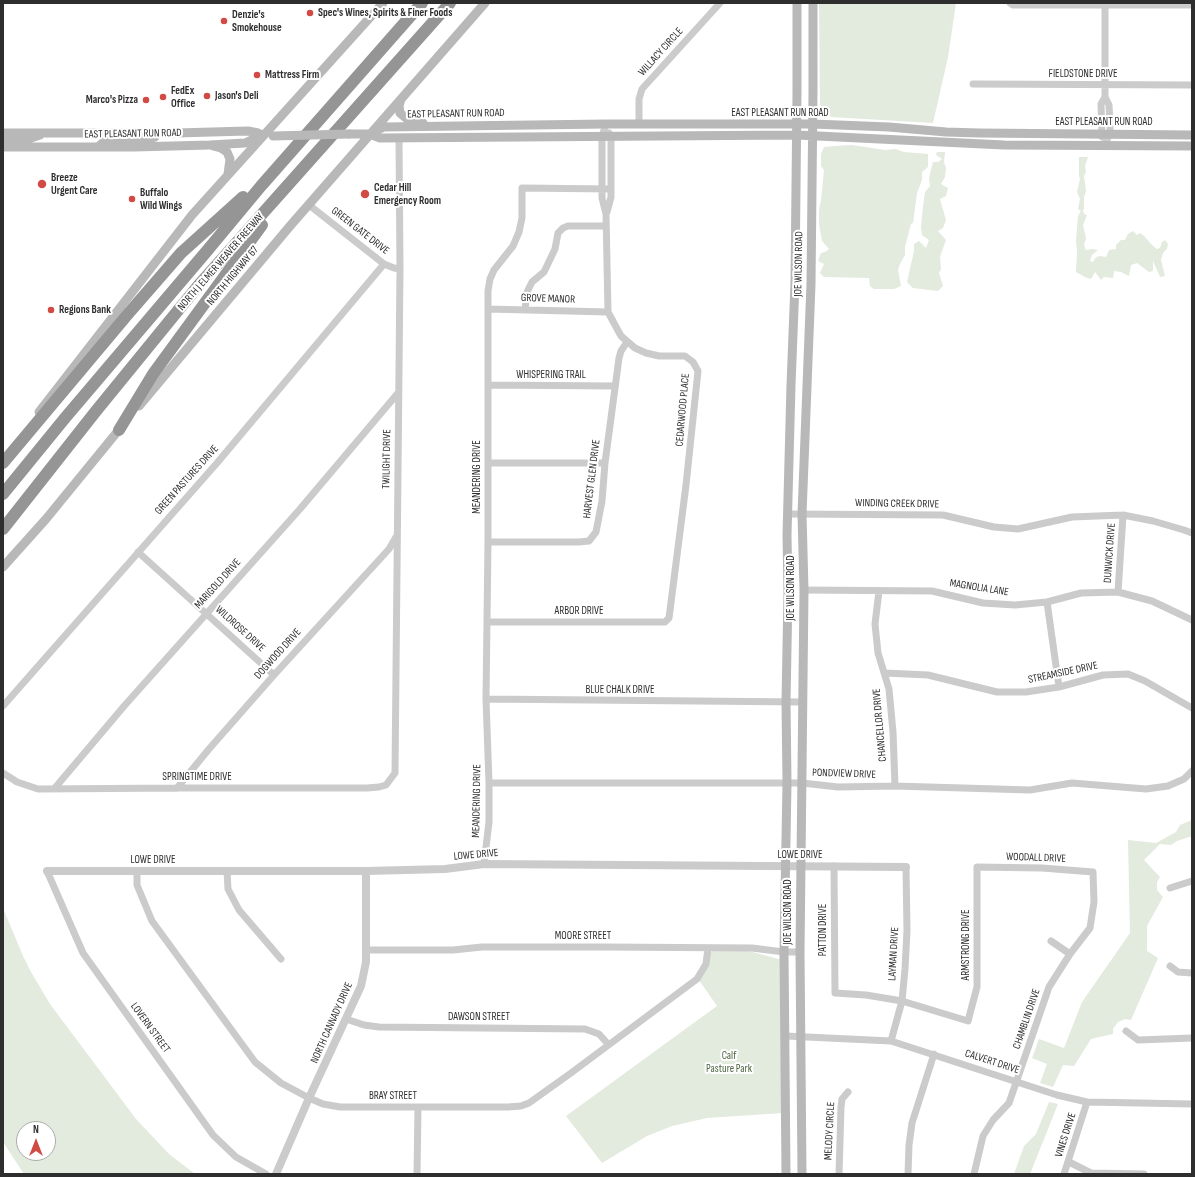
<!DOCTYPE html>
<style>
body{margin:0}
#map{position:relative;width:1195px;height:1177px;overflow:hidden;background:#fff;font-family:"Sofia Sans Condensed",sans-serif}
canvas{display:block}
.frame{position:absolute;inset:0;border:4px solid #2e2e2e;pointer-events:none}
.north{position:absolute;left:16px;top:1121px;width:40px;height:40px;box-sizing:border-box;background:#fff;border:1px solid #ababab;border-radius:50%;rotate:0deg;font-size:11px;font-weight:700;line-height:16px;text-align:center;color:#2e2e2e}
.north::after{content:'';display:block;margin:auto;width:14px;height:18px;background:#d14a44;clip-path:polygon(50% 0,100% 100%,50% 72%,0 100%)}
</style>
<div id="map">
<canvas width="1195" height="1177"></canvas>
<div class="frame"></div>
<div class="north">N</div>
</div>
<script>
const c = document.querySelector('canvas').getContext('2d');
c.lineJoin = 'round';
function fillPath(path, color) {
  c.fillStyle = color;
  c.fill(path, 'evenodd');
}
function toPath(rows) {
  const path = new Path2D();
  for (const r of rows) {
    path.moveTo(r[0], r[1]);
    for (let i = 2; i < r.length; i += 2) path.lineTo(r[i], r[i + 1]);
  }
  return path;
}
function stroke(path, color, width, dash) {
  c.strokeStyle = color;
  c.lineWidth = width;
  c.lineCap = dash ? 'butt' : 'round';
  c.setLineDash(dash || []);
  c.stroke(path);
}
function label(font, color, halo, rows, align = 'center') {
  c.font = font + ' "Sofia Sans Condensed",sans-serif';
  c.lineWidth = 4;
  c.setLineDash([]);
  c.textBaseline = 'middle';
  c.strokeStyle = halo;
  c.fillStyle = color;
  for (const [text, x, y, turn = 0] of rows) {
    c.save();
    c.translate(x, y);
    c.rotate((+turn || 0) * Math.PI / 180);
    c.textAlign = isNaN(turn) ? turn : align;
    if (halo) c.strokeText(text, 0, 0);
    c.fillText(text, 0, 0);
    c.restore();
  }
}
fillPath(toPath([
 [819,3,956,3,948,57,933,123,831,117,820,105],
 [852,145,885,150,895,149,904,152,928,154,928,167,922,172,922,180,917,193,913,223,911,224,905,247,905,255,900,264,898,270,901,286,894,289,874,289,870,286,869,278,824,277,820,273,824,264,818,261,821,253,825,252,829,249,822,241,819,224,819,209,821,201,824,170,821,166,821,154,824,147,834,146],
 [937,152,945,152,944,162,946,168,945,177,941,184,948,188,946,196,940,199,946,220,943,228,938,231,946,240,940,257,941,269,939,273,943,286,938,291,913,288,907,282,914,251,914,244,919,241,926,248,929,240,922,235,921,227,923,207,925,192,930,186,929,178,933,162,938,162,942,159,936,155],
 [1079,157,1088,157,1085,166,1086,172,1084,176,1086,191,1084,197,1084,209,1083,210,1084,214,1087,215,1083,225,1086,238,1084,245,1086,250,1093,249,1098,250,1092,255,1090,261,1093,262,1096,257,1100,256,1106,257,1109,250,1116,249,1116,245,1121,240,1125,240,1128,234,1133,231,1137,235,1140,233,1144,236,1152,245,1157,249,1160,248,1162,242,1165,240,1168,244,1167,249,1163,253,1161,260,1165,276,1160,277,1153,261,1153,271,1149,272,1137,263,1131,265,1129,276,1121,272,1114,271,1113,278,1104,277,1101,280,1095,272,1091,279,1085,277,1076,272,1077,251,1076,241,1078,216,1081,211,1078,209,1080,199,1077,192,1080,179,1079,176],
 [1192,820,1192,836,1177,841,1171,845,1160,844,1144,860,1160,877,1157,882,1157,890,1163,897,1147,926,1147,951,1158,958,1131,1020,1125,1019,1118,1022,1113,1029,1113,1034,1091,1039,1074,1066,1063,1065,1053,1087,1040,1083,1047,1064,1032,1058,1039,1039,1064,1048,1082,1002,1130,933,1128,840,1156,843,1176,832,1180,825],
 [3,908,23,956,31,972,50,1004,136,1119,169,1154,195,1174,24,1174,3,1142],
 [24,1129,48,1129,48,1153,24,1153],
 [714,950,749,951,782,960,783,1113,707,1118,672,1126,647,1136,602,1163,566,1116,717,1006,699,980,710,953],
 [1049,1102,1058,1104,1030,1174,1014,1174,1024,1146,1036,1134]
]), '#e3eade');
stroke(toPath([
 [1010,3,1013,5,1192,5],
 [973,84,1192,85],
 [639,124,639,99,642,89,720,3],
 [1102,137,1101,104,1105,97],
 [1104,145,1110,134,1110,126,1109,105,1105,97,1105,3],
 [309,205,384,264,394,268,400,269],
 [607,212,611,197,611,136,609,133],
 [488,309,608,312],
 [525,310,527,292,532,282,544,272,555,249,558,233,563,228,568,226,606,226],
 [488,385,615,386],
 [488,463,605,463],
 [788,514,943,515,994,527,1018,529,1072,517,1123,515,1153,521,1184,530,1192,533],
 [488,542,579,542,589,541,596,532,602,501,605,463,619,358,621,351,627,342],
 [138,552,274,675],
 [804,590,932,591,983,603,1015,605,1047,602,1081,593,1118,592,1152,601,1192,620],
 [879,591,875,624,878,653,889,689,893,732,895,786],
 [1118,592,1123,515],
 [1047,602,1059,687],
 [487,622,665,622,669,618,686,485,698,371,693,362,685,356,659,356,646,353,635,348,621,336,608,312,606,214,602,198,602,136,606,124],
 [885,673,928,675,997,692,1026,692,1059,687,1103,675,1128,674,1145,681,1192,708],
 [486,699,802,702],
 [3,706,217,463,384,264],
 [3,773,17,782,38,789,177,788,367,788,379,787,386,785,395,773,400,269,399,138],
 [489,783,802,783,838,787,895,786,1030,790,1072,783,1146,789,1168,786,1184,779,1192,771],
 [177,788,209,749,274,675,389,549,396,537],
 [54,789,125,705,300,509,398,393],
 [484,864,489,822,489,783,486,699,488,542,488,291,490,279,494,270,513,246,519,232,522,218,522,188,611,189],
 [834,866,835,993,866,995,902,1001,968,1021,977,987,977,867,1042,868,1093,872,1094,902,1090,928,1070,954,1049,987,1009,1103,993,1120,983,1136,974,1174],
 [47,871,83,953,213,1135,236,1157,266,1174],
 [137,871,137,885,152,921,255,1062,281,1083,309,1098,323,1104,340,1107,508,1107,521,1106,529,1103,571,1073,697,979,706,964,708,948],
 [227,871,228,889,239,910,281,959],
 [1170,888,1192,881],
 [1051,941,1070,954],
 [366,950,453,950,482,947,604,947,752,948,784,952,800,952],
 [1170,966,1178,972,1192,973],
 [346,1019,364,1025,379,1027,585,1029,599,1034,608,1044],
 [1126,1031,1138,1040,1192,1038],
 [786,1036,891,1041,1057,1095,1087,1102,1192,1104],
 [891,1041,902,1001,905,969,907,931,906,867],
 [1069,1162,1091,1173,1144,1174],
 [417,1174,418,1107],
 [839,1174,841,1107,842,1099,848,1092],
 [908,1174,909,1145,912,1123,934,1054],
 [1064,1174,1087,1102]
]), '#cbcbcb', 7);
stroke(toPath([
 [47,871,366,871,445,869,484,864,906,867],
 [276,1174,309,1098,361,986,366,962,366,871]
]), '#cbcbcb', 8);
stroke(toPath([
 [401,99,399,106,400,113,406,118,423,123],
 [3,133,176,133,248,131,258,133,262,135],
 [349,134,369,134,380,138,797,135,1004,145,1192,146],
 [369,134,384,127,606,124,813,124,889,127,946,132,979,133,1192,135],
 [3,139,28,139,40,135],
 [213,146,221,148,227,152,230,159,228,174],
 [3,147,134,147,210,145,245,143,260,136],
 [98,147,106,140,140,140,155,137],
 [139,406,290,226,485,3],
 [39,412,192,215,383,3],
 [3,567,46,519,122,426],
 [786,1174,784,952,787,783,786,702,788,593,787,535,791,385,795,283,797,92,797,3],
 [802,1174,800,952,804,590,802,514,811,284,813,92,813,3]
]), '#b8b8b8', 9);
stroke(toPath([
 [119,430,153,374,262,225],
 [3,463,128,314,181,253,243,197],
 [3,494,65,418,206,252,261,186,422,3],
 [3,529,96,411,198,286,450,3]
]), '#959595', 12);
stroke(toPath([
 [273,136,349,134]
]), '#b8b8b8', 9);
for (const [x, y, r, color] of [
 [310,13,4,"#d14a44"],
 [224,21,4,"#d14a44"],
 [257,75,4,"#d14a44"],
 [207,96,4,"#d14a44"],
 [163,97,4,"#d14a44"],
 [146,100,4,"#d14a44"],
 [42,184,5,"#d14a44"],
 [365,194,5,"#d14a44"],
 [132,199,4,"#d14a44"],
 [51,310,4,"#d14a44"]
]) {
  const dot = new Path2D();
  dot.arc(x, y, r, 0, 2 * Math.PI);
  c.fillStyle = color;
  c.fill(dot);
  stroke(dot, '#fff', 1.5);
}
label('bold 11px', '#2e2e2e', '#fff', [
 ["Spec's Wines, Spirits & Finer Foods",318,13],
 ["Denzie's",232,15],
 ["Smokehouse",232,28],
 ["Mattress Firm",265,75],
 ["FedEx",171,91],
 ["Office",171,104],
 ["Jason's Deli",215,96],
 ["Marco's Pizza",138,100,"right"],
 ["Breeze",51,178],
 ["Urgent Care",51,191],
 ["Cedar Hill",374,188],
 ["Emergency Room",374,201],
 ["Buffalo",140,193],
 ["Wild Wings",140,206],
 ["Regions Bank",59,310]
], 'left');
label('11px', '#2e2e2e', '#fff', [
 ["WILLACY CIRCLE",661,52,-48],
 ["FIELDSTONE DRIVE",1083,74],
 ["EAST PLEASANT RUN ROAD",780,113],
 ["EAST PLEASANT RUN ROAD",456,114,-1],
 ["EAST PLEASANT RUN ROAD",1104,122],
 ["EAST PLEASANT RUN ROAD",133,134,-1],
 ["GREEN GATE DRIVE",360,231,38],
 ["NORTH J ELMER WEAVER FREEWAY",221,262,-49],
 ["JOE WILSON ROAD",799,264,-89],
 ["NORTH HIGHWAY 67",233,276,-50],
 ["GROVE MANOR",548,299,2],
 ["WHISPERING TRAIL",551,375],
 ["CEDARWOOD PLACE",683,410,-85],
 ["TWILIGHT DRIVE",387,459,-89],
 ["MEANDERING DRIVE",477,477,-90],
 ["HARVEST GLEN DRIVE",592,479,-83],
 ["GREEN PASTURES DRIVE",187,480,-48],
 ["WINDING CREEK DRIVE",897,504,1],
 ["DUNWICK DRIVE",1110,553,-86],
 ["MARIGOLD DRIVE",218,584,-48],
 ["JOE WILSON ROAD",791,588,-90],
 ["MAGNOLIA LANE",979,588,9],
 ["ARBOR DRIVE",579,611],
 ["WILDROSE DRIVE",240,629,42],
 ["DOGWOOD DRIVE",278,654,-48],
 ["STREAMSIDE DRIVE",1063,673,-12],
 ["BLUE CHALK DRIVE",620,690],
 ["CHANCELLOR DRIVE",880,725,-95],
 ["PONDVIEW DRIVE",844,774,2],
 ["SPRINGTIME DRIVE",197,777],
 ["MEANDERING DRIVE",477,801,-89],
 ["LOWE DRIVE",476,855,-5],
 ["LOWE DRIVE",800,855],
 ["WOODALL DRIVE",1036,858,2],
 ["LOWE DRIVE",153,860],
 ["JOE WILSON ROAD",788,912,-90],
 ["PATTON DRIVE",823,930,-90],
 ["MOORE STREET",583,936],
 ["ARMSTRONG DRIVE",966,945,-90],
 ["LAYMAN DRIVE",894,954,-87],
 ["DAWSON STREET",479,1017],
 ["CHAMBLIN DRIVE",1027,1019,-71],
 ["NORTH CANNADY DRIVE",332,1023,-66],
 ["LOVERN STREET",150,1028,54],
 ["CALVERT DRIVE",992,1062,18],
 ["BRAY STREET",393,1096],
 ["MELODY CIRCLE",830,1131,-87],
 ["VINES DRIVE",1066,1135,-72]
]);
label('11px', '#4d6541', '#fff', [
 ["Calf",729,1056],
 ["Pasture Park",729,1069]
]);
</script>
